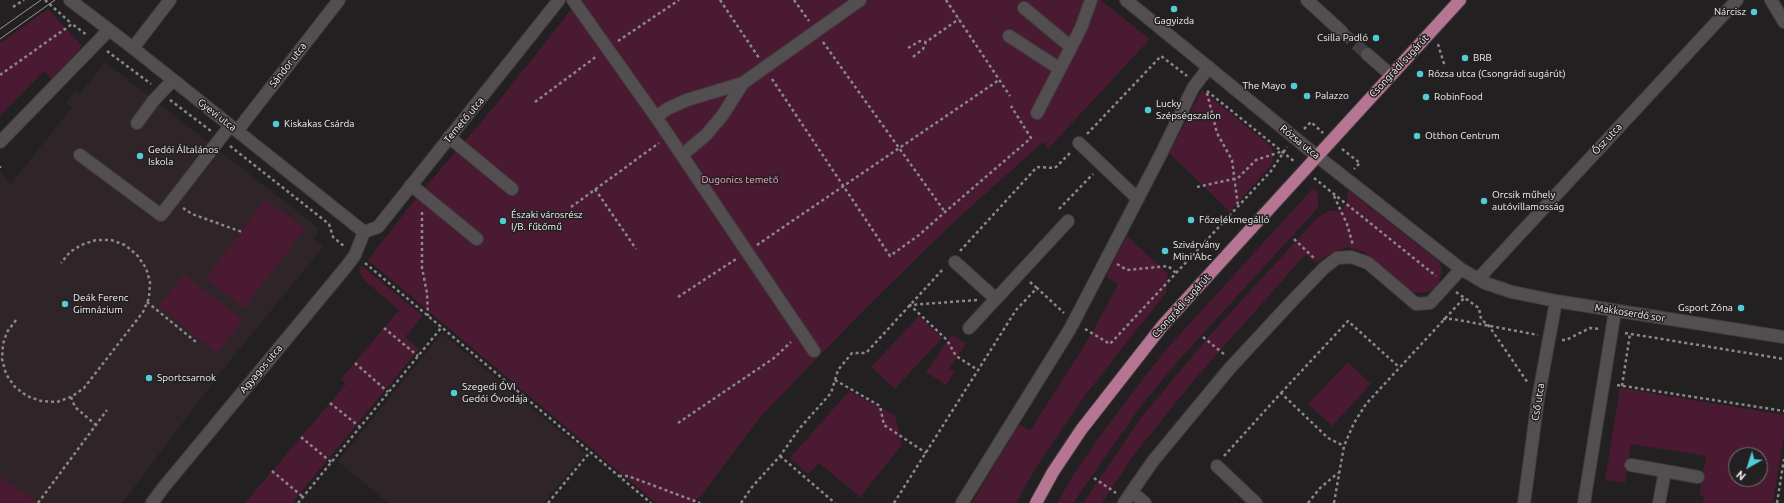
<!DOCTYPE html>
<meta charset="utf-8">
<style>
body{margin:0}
#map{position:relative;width:1784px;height:503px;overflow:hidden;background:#232021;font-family:Ubuntu,sans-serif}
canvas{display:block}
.north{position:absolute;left:1728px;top:447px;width:40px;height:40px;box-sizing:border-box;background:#232021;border:1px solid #767374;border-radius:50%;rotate:219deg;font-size:11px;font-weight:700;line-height:16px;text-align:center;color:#f3f0f1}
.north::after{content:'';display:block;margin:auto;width:14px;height:18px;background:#51ccd4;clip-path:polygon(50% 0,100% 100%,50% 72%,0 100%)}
</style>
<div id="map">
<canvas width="1784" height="503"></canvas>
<div class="north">N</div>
</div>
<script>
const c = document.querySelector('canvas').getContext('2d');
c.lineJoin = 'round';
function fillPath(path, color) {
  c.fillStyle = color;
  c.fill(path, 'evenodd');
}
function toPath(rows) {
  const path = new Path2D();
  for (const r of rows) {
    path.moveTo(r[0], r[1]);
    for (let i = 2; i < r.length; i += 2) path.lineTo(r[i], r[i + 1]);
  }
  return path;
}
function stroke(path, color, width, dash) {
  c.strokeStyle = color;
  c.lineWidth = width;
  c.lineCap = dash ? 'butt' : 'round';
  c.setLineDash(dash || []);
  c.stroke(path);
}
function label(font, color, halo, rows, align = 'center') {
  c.font = font + ' Ubuntu,sans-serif';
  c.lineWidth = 3;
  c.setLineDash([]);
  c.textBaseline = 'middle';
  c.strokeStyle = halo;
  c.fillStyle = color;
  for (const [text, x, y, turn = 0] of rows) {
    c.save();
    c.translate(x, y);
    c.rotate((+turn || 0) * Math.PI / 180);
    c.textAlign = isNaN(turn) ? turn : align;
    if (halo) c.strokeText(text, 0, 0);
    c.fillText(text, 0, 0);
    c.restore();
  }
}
fillPath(toPath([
 [105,62,320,229,314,238,324,246,224,368,122,503,0,503,0,170,11,184,72,107,66,102,71,96,75,91,80,94],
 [442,333,586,453,543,503,388,503,338,461]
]), '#2f2529');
fillPath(toPath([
 [579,0,1100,0,1150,39,1048,149,1043,142,955,221,863,311,761,416,703,493,693,503,656,503,368,260,416,198,494,107],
 [48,9,82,46,52,80,44,71,0,116,0,43],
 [1202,90,1272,147,1273,163,1230,212,1169,153],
 [1313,188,1317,192,1318,197,1318,207,1315,211,1178,361,1141,406,1073,503,1057,503,1072,477,1100,436,1163,353],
 [1348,190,1440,262,1442,272,1439,282,1433,290,1421,293,1412,292,1364,252,1347,247,1329,254,1315,263,1306,254,1194,380,1134,455,1102,503,1083,503,1140,419,1210,335,1317,218,1328,211,1341,211,1347,202],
 [266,199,305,229,244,308,206,278],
 [1127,236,1168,274,1166,293,1086,394,1035,469,1016,503,972,503,1019,424,1030,431,1089,338,1118,284,1106,277],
 [361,265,423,316,405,337,419,349,292,503,245,503,346,384,341,379,399,310,365,281,359,272],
 [184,274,243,320,217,353,158,306],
 [919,316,942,338,895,389,871,367],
 [952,334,966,344,949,368,955,372,946,385,926,372],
 [1348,362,1371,384,1332,426,1308,404],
 [1620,388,1784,415,1784,435,1773,503,1703,503,1704,496,1699,495,1706,456,1631,444,1625,483,1605,480],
 [1736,455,1760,455,1760,479,1736,479],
 [849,391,895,415,902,445,860,497,819,463,808,474,790,458],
 [0,476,38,503,0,503]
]), '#491a32');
stroke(toPath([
 [1342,32,1367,54]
]), '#423f40', 12, [12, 6]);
const minor = toPath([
 [70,0,133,48,364,232],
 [573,0,656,117,814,351],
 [1126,0,1317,156,1461,269,1485,283,1512,292,1556,301,1784,337],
 [1307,0,1342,32],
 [1771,0,1784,22],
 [1024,8,1071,47],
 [1009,36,1060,69],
 [133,48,170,0],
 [1367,54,1391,75],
 [1037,113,1081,28,1091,0],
 [656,117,667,109,687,100,743,83,860,0],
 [137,123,154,100,173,80],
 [237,131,339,0],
 [449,137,512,189],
 [0,142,109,30],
 [1079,143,1138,199],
 [80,155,161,215,230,126],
 [682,155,706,135,722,116,743,83],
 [411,185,477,239],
 [364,232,378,227,559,0],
 [955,262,996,299],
 [1478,279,1737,0],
 [969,328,1068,221],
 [1631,465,1665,471],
 [1217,466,1256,503],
 [1132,492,1145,503],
 [152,503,163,488,346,267,355,255,364,232],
 [962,503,1070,329,1161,154,1193,88,1209,67],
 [1124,503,1153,461,1230,368,1295,298,1324,268,1337,258,1351,257,1368,263,1416,304,1430,303,1461,269],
 [1524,503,1538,399,1556,301],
 [1584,503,1615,311],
 [1659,503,1665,471,1698,477]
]);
const major = toPath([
 [1036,503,1053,472,1081,430,1163,325,1460,0]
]);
stroke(minor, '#403c3e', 14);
stroke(major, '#403c3e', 14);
stroke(toPath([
 [45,0,72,24],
 [720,0,759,58],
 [794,0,809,21],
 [946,0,1010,96],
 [13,7,24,0],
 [618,41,679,0],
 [823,42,945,212],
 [1438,44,1445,67],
 [908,48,920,41,926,42],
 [107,51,151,84],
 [913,57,923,49,926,42,959,19],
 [0,75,72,24,87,35],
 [772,79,890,256,919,235,945,212,1031,138,1011,106],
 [1207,91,1295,162],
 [1207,93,1217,133,1232,160,1238,206],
 [170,100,211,131],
 [535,102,597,56],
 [1304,129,1311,122,1323,133],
 [1087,134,1161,56,1187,76],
 [230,146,329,224,333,237,345,247],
 [1342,149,1360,163,1354,169],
 [0,166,0,168],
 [1314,178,1436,276],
 [1197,187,1238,178,1256,160,1283,151],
 [595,189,636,249],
 [1334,196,1347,224,1353,245],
 [571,207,659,143],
 [183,208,192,214,242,232],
 [1059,209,1093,174],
 [422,212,422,268,427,293,428,316],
 [1294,239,1315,259],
 [757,245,999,80],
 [960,251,1037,167,1055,168,1070,153],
 [365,263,651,503],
 [1117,264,1127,270,1168,266,1176,273],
 [1030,282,1037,288],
 [1456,292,1479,308,1481,319,1489,326,1528,383],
 [678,297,736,259],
 [977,300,910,305,947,340,956,356,978,370],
 [147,302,196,342],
 [1443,319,1453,319,1538,335],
 [16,320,7,332,3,344,2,359,6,374,15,387,27,396,41,401,57,402,71,397,84,388,143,312,149,298,150,282,146,268,137,255,125,245,111,240,96,240,81,245,70,252,61,263],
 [384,328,418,356],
 [1085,329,1110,344,1271,171,1287,147],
 [1625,333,1784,359],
 [1203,337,1225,355],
 [1562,340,1566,340,1590,328,1600,329],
 [355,363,388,392],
 [835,380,880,406,884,425,926,453],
 [1617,385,1784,411],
 [1622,386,1630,334],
 [1281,393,1348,321,1399,367],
 [71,397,75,407,96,425],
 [330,403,360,427],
 [678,423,774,358,791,342],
 [301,437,331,462],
 [780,456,835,503],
 [1224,456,1281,393,1328,438,1344,446],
 [272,471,303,497],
 [619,476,628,476,700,503],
 [1094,478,1116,493],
 [38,503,107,410],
 [298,503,441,328],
 [548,503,590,452],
 [741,503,752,487,780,456,799,429,831,393,838,370,852,353,866,353,944,268],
 [894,503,1016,310,1037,288,1064,313],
 [1308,503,1320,488,1338,473],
 [1334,503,1344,446,1354,423,1366,404,1464,298],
 [1777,503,1784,459]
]), '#8b8889', 2.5, [3, 3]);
stroke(minor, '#534e50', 12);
stroke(major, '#b77594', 12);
stroke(toPath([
 [0,29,41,0],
 [0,39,55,0]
]), '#999697', 1);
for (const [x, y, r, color] of [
 [1174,9,4,"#51ccd4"],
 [1754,12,4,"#51ccd4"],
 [1376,38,4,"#51ccd4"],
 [1465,58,4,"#51ccd4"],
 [1420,74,4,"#51ccd4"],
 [1294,86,4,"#51ccd4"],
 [1307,96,4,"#51ccd4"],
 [1426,97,4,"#51ccd4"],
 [1148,110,4,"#51ccd4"],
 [276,124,4,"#51ccd4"],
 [1417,136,4,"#51ccd4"],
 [140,156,4,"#51ccd4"],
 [1484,201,4,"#51ccd4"],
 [1191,220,4,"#51ccd4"],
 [503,221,4,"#51ccd4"],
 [1165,251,4,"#51ccd4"],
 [65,304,4,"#51ccd4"],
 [1741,308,4,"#51ccd4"],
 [149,378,4,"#51ccd4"],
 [454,393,4,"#51ccd4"]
]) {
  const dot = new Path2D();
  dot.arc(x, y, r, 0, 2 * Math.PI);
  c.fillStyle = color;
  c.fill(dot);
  stroke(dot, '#232021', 1.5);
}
label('10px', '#f3f0f1', '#232021', [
 ["Nárcisz",1746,12,"right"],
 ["Gagyizda",1174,21,"center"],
 ["Csilla Padló",1368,38,"right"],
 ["BRB",1473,58],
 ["Rózsa utca (Csongrádi sugárút)",1428,74],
 ["The Mayo",1286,86,"right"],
 ["Palazzo",1315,96],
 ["RobinFood",1434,97],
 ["Lucky",1156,104],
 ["Szépségszalon",1156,116],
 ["Kiskakas Csárda",284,124],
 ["Otthon Centrum",1425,136],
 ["Gedói Általános",148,150],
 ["Iskola",148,162],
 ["Orcsik műhely",1492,195],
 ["autóvillamosság",1492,207],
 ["Északi városrész",511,215],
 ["I/B. fűtőmű",511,227],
 ["Főzelékmegálló",1199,220],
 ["Szivárvány",1173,245],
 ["Mini Abc",1173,257],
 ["Deák Ferenc",73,298],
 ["Gimnázium",73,310],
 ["Gsport Zóna",1733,308,"right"],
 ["Sportcsarnok",157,378],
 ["Szegedi ÓVI",462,387],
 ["Gedói Óvodája",462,399]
], 'left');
label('10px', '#f3f0f1', '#232021', [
 ["Sándor utca",288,65,-52],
 ["Csongrádi sugárút",1399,66,-47],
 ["Gyevi utca",217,115,38],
 ["Temető utca",464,120,-50],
 ["Ősz utca",1607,139,-47],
 ["Rózsa utca",1300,142,39],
 ["Csongrádi sugárút",1181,306,-48],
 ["Makkoserdő sor",1630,313,9],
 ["Agyagos utca",261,369,-50],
 ["Cső utca",1538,402,-81]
]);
label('10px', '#f7a2c8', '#232021', [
 ["Dugonics temető",740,180]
]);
</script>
